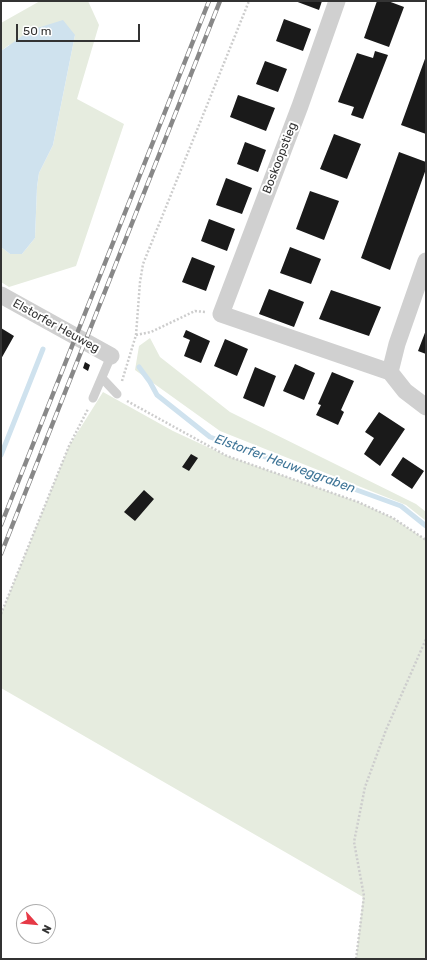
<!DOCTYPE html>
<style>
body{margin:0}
#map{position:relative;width:427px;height:960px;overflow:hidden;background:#fff;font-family:Rubik,sans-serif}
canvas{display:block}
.frame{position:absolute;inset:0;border:2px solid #333;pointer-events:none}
.north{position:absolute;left:16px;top:904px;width:40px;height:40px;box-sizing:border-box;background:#fff;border:1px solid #adadad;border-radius:50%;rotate:117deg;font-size:11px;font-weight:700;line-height:16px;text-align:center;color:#333}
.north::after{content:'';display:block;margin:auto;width:14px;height:18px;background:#e63946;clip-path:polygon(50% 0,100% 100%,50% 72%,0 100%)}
.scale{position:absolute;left:16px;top:24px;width:124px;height:18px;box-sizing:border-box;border:2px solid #333;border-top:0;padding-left:5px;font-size:12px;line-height:14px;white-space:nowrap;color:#333;-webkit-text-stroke:3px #fff;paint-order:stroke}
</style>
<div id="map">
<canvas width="427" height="960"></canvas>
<div class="frame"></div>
<div class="north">N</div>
<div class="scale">50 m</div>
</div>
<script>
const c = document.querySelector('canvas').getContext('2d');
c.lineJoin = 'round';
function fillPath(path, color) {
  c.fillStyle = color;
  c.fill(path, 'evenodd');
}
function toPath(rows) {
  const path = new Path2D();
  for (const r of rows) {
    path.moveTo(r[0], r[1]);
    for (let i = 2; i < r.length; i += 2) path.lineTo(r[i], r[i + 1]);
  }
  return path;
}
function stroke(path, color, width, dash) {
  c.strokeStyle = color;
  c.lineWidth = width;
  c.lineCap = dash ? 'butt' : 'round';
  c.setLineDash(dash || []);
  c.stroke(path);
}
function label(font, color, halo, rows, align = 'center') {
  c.font = font + ' Rubik,sans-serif';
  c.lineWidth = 4;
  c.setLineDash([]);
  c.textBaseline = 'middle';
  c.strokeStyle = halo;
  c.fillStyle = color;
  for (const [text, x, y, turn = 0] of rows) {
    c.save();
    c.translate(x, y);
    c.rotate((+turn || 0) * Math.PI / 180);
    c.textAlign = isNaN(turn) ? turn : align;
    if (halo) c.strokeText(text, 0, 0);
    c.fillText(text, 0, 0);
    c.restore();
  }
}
fillPath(toPath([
 [40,1,88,1,99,25,77,99,124,124,76,266,9,287,1,282,1,247,10,254,22,254,35,238,37,187,39,173,53,145,75,35,9,45,1,51,1,23],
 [150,338,160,357,230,412,416,504,426,512,426,521,406,505,220,431,135,370,139,346],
 [103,392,173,431,227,456,358,502,393,518,426,540,426,959,356,959,363,897,1,688,1,614,69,446]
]), '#e6ecdf');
fillPath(toPath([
 [63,20,75,35,53,145,39,173,37,187,35,238,22,254,10,254,1,247,1,51,31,30]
]), '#cfe2ee');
stroke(toPath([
 [139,367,150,382,157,395,210,437,401,506,426,526],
 [1,455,43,349]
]), '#cfe2ee', 5);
fillPath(toPath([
 [295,1,322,1,319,10],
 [377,1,388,1,404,7,389,47,364,38],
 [284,19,311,29,303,51,276,41],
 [375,51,388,55,363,119,351,115,354,107,338,102,357,53,373,58],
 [426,56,426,134,401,125],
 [265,61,287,69,278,92,256,84],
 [238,95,275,108,266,131,230,117],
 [334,134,361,144,347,179,320,169],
 [245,142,266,150,258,172,237,164],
 [399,152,426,162,426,169,390,270,361,258],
 [226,178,252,188,242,214,216,205],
 [310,191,339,201,324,240,296,229],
 [209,219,235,229,227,251,201,241],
 [290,247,321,259,311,284,280,273],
 [192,257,215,266,206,291,182,282],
 [269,289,304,302,294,327,259,314],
 [331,290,381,307,369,336,319,319],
 [1,328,14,336,1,359],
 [186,330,210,341,201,363,184,356,190,340,183,337],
 [426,330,426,354,418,351],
 [225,339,248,349,237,376,214,366],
 [85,362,90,365,88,371,83,368],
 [295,364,315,373,304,400,283,391],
 [255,367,276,376,264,407,243,398],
 [332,372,354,381,341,410,344,412,338,425,316,415,321,405,318,404],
 [379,412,405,429,380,466,364,454,374,438,365,432],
 [191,454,198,458,189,471,182,467],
 [403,457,424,471,412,489,391,475],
 [144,490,154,499,135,521,124,512]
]), '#1a1a1a');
stroke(toPath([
 [136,335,151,332,195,311,205,312],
 [122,381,136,335,140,282,143,264,249,1],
 [127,401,227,456,358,502,393,518,426,540],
 [1,614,69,446,88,409],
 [356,959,364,896,354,842,365,787,386,730,426,639]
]), '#cdcdcd', 2.5, [2, 2]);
stroke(toPath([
 [102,378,117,394],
 [93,398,111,356]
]), '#d0d0d0', 9);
stroke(toPath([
 [337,1,300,106,221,314,390,372],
 [426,261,397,344,390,372,405,391,426,407],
 [1,295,111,356]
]), '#d0d0d0', 17);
const rail = toPath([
 [1,525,209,1],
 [1,554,220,1]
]);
stroke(rail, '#888', 4.5);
stroke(rail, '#fff', 3, [9]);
label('12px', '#333', '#fff', [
 ["Boskoopstieg",280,158,-69],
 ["Elstorfer Heuweg",56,326,29]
]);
label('italic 13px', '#3f7597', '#fff', [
 ["Elstorfer Heuweggraben",285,464,20]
]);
</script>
